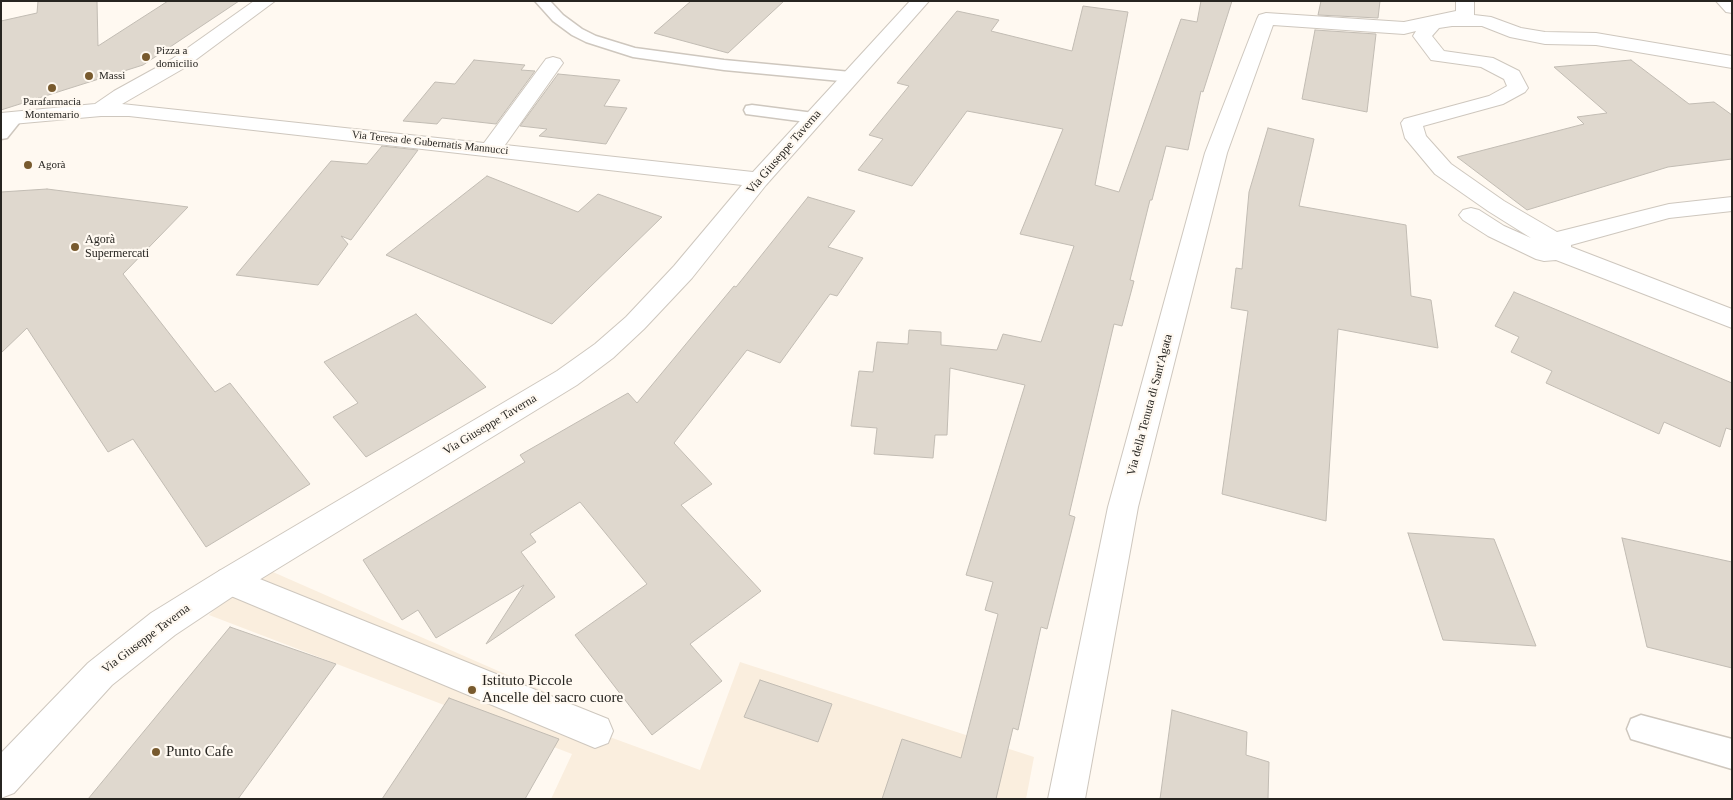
<!DOCTYPE html>
<meta charset="utf-8">
<style>
body{margin:0}
#map{position:relative;width:1733px;height:800px;overflow:hidden;background:#fff9f1;font-family:"Times New Roman",serif}
canvas{display:block}
.frame{position:absolute;inset:0;border:2px solid #272521;pointer-events:none}
</style>
<div id="map">
<canvas width="1733" height="800"></canvas>
<div class="frame"></div>
</div>
<script>
const c = document.querySelector('canvas').getContext('2d');
c.lineJoin = 'round';
function fillPath(path, color) {
  c.fillStyle = color;
  c.fill(path, 'evenodd');
}
function toPath(rows) {
  const path = new Path2D();
  for (const r of rows) {
    path.moveTo(r[0], r[1]);
    for (let i = 2; i < r.length; i += 2) path.lineTo(r[i], r[i + 1]);
  }
  return path;
}
function stroke(path, color, width, dash) {
  c.strokeStyle = color;
  c.lineWidth = width;
  c.lineCap = dash ? 'butt' : 'round';
  c.setLineDash(dash || []);
  c.stroke(path);
}
function label(font, color, halo, rows, align = 'center') {
  c.font = font + ' "Times New Roman",serif';
  c.lineWidth = 4.5;
  c.setLineDash([]);
  c.textBaseline = 'middle';
  c.strokeStyle = halo;
  c.fillStyle = color;
  for (const [text, x, y, turn = 0] of rows) {
    c.save();
    c.translate(x, y);
    c.rotate((+turn || 0) * Math.PI / 180);
    c.textAlign = isNaN(turn) ? turn : align;
    if (halo) c.strokeText(text, 0, 0);
    c.fillText(text, 0, 0);
    c.restore();
  }
}
fillPath(toPath([
 [257,565,603,717,596,732,700,770,740,662,1034,757,1026,799,551,799,572,754,209,615]
]), '#faeede');
const building = toPath([
 [38,1,97,1,98,46,168,1,239,1,143,65,1,110,1,21,37,13,38,1],
 [691,1,784,1,728,53,654,33,691,1],
 [1201,1,1232,1,1203,92,1201,91,1188,150,1166,146,1152,200,1150,200,1130,280,1134,281,1122,326,1114,324,1069,515,1075,517,1047,629,1041,627,1018,730,1013,728,996,799,882,799,902,739,961,758,998,614,985,610,993,582,966,575,1025,385,950,368,947,435,935,435,933,458,874,454,877,428,851,426,859,371,873,372,877,342,908,344,909,330,941,332,941,345,997,350,1003,334,1041,342,1074,246,1020,234,1063,129,967,111,912,186,858,170,883,139,869,135,909,86,897,83,957,11,999,20,991,31,1072,51,1083,6,1128,12,1095,185,1119,192,1181,19,1197,22,1201,1],
 [1321,1,1380,1,1378,18,1318,15,1321,1],
 [1315,30,1376,34,1367,112,1302,99,1315,30],
 [474,60,525,65,521,70,535,71,496,124,442,118,437,124,403,121,435,82,455,84,474,60],
 [1631,60,1689,104,1714,102,1732,115,1732,159,1668,167,1527,210,1457,157,1584,124,1577,117,1607,113,1554,67,1631,60],
 [558,74,620,80,604,106,627,108,606,144,539,136,547,129,520,126,558,74],
 [1268,128,1314,139,1299,206,1406,225,1411,296,1431,300,1438,348,1338,329,1326,521,1222,494,1248,311,1231,308,1236,268,1242,269,1249,192,1268,128],
 [382,146,418,150,351,240,341,236,348,244,318,285,236,275,331,161,367,164,382,146],
 [487,176,578,212,598,194,662,217,552,324,386,255,487,176],
 [47,189,188,207,123,274,215,392,230,383,310,484,206,547,133,439,108,452,27,328,1,353,1,192,47,189],
 [808,197,855,211,828,247,863,258,837,296,830,294,780,363,747,350,674,443,712,484,681,505,761,591,690,644,722,681,652,735,575,635,647,584,580,502,530,534,536,542,521,552,555,597,486,644,524,585,436,638,418,610,402,620,363,560,525,462,520,455,628,393,637,403,734,286,736,287,808,197],
 [1514,292,1732,383,1732,430,1726,428,1720,447,1664,422,1659,434,1546,383,1552,371,1511,352,1519,337,1495,326,1514,292],
 [416,314,486,387,366,457,333,417,358,403,324,362,416,314],
 [1408,533,1494,539,1536,646,1443,640,1408,533],
 [1622,538,1732,562,1732,668,1647,647,1622,538],
 [230,627,336,664,238,799,88,799,230,627],
 [760,680,832,704,818,742,744,717,760,680],
 [449,698,559,739,525,799,382,799,449,698],
 [1172,710,1247,732,1246,755,1269,762,1268,799,1160,799,1172,710]
]);
fillPath(building, '#dfd8ce');
stroke(building, '#c2bcb3', 1);
const service = toPath([
 [535,1,550,1,563,15,582,29,596,36,635,48,724,60,851,72,857,74,859,77,857,80,851,82,724,70,633,57,586,42,572,35,553,21,535,1],
 [752,105,814,113,820,114,823,118,820,122,814,123,746,114,744,110,746,106,752,105],
 [14,113,20,114,23,118,7,138,1,139,1,123,8,114,14,113],
 [1641,715,1732,739,1732,769,1631,739,1627,729,1631,719,1641,715]
]);
const pedestrian = toPath([
 [230,567,608,719,613,731,608,743,595,748,219,591,214,581,219,571,230,567]
]);
const minor = toPath([
 [254,1,275,1,186,67,122,104,484,143,546,59,553,57,560,59,563,63,505,145,753,172,910,1,929,1,766,185,692,278,644,329,613,358,577,385,241,591,175,635,112,685,14,793,1,798,1,753,88,663,151,613,219,571,557,371,595,344,626,317,674,266,742,185,129,116,101,116,1,125,1,113,95,104,114,91,172,59,254,1],
 [1456,1,1474,1,1474,15,1491,17,1521,28,1545,32,1596,33,1732,56,1732,68,1596,45,1545,44,1510,37,1482,26,1452,26,1439,28,1432,36,1444,51,1493,58,1519,71,1528,88,1525,92,1503,104,1423,126,1426,136,1451,164,1504,201,1557,232,1669,204,1732,197,1732,211,1669,218,1571,245,1571,247,1732,309,1732,328,1556,260,1544,261,1536,259,1488,236,1463,220,1459,215,1463,210,1471,208,1479,210,1504,226,1531,238,1488,211,1435,174,1405,138,1401,123,1404,119,1489,96,1507,86,1504,79,1481,67,1431,60,1413,36,1416,31,1404,34,1273,25,1227,153,1138,507,1085,799,1048,799,1108,507,1205,153,1257,19,1259,15,1266,13,1404,22,1456,11,1456,1],
 [1716,1,1732,1,1732,13,1726,12,1716,1]
]);
stroke(service, '#cec7be', 3);
stroke(pedestrian, '#cec7be', 2);
stroke(minor, '#cec7be', 2);
fillPath(service, '#fff');
fillPath(pedestrian, '#fff');
fillPath(minor, '#fff');
for (const [x, y, r, color] of [
 [146,57,5,"#785a2e"],
 [89,76,5,"#785a2e"],
 [52,88,5,"#785a2e"],
 [28,165,5,"#785a2e"],
 [75,247,5,"#785a2e"],
 [472,690,5,"#785a2e"],
 [156,752,5,"#785a2e"]
]) {
  const dot = new Path2D();
  dot.arc(x, y, r, 0, 2 * Math.PI);
  c.fillStyle = color;
  c.fill(dot);
  stroke(dot, '#fff9f1', 2);
}
label('11px', '#272521', '#fff9f1', [
 ["Pizza a",156,51],
 ["domicilio",156,64],
 ["Massi",99,76],
 ["Parafarmacia",52,102,"center"],
 ["Montemario",52,115,"center"],
 ["Agorà",38,165]
], 'left');
label('11px', '#272521', '#fff9f1', [
 ["Via Teresa de Gubernatis Mannucci",430,143,6]
]);
label('12px', '#272521', '#fff9f1', [
 ["Via Giuseppe Taverna",784,152,-49],
 ["Via della Tenuta di Sant'Agata",1150,405,-75],
 ["Via Giuseppe Taverna",490,425,-31],
 ["Via Giuseppe Taverna",146,639,-37]
]);
label('12px', '#272521', '#fff9f1', [
 ["Agorà",85,240],
 ["Supermercati",85,254]
], 'left');
label('15px', '#272521', '#fff9f1', [
 ["Istituto Piccole",482,681],
 ["Ancelle del sacro cuore",482,698],
 ["Punto Cafe",166,752]
], 'left');
</script>
